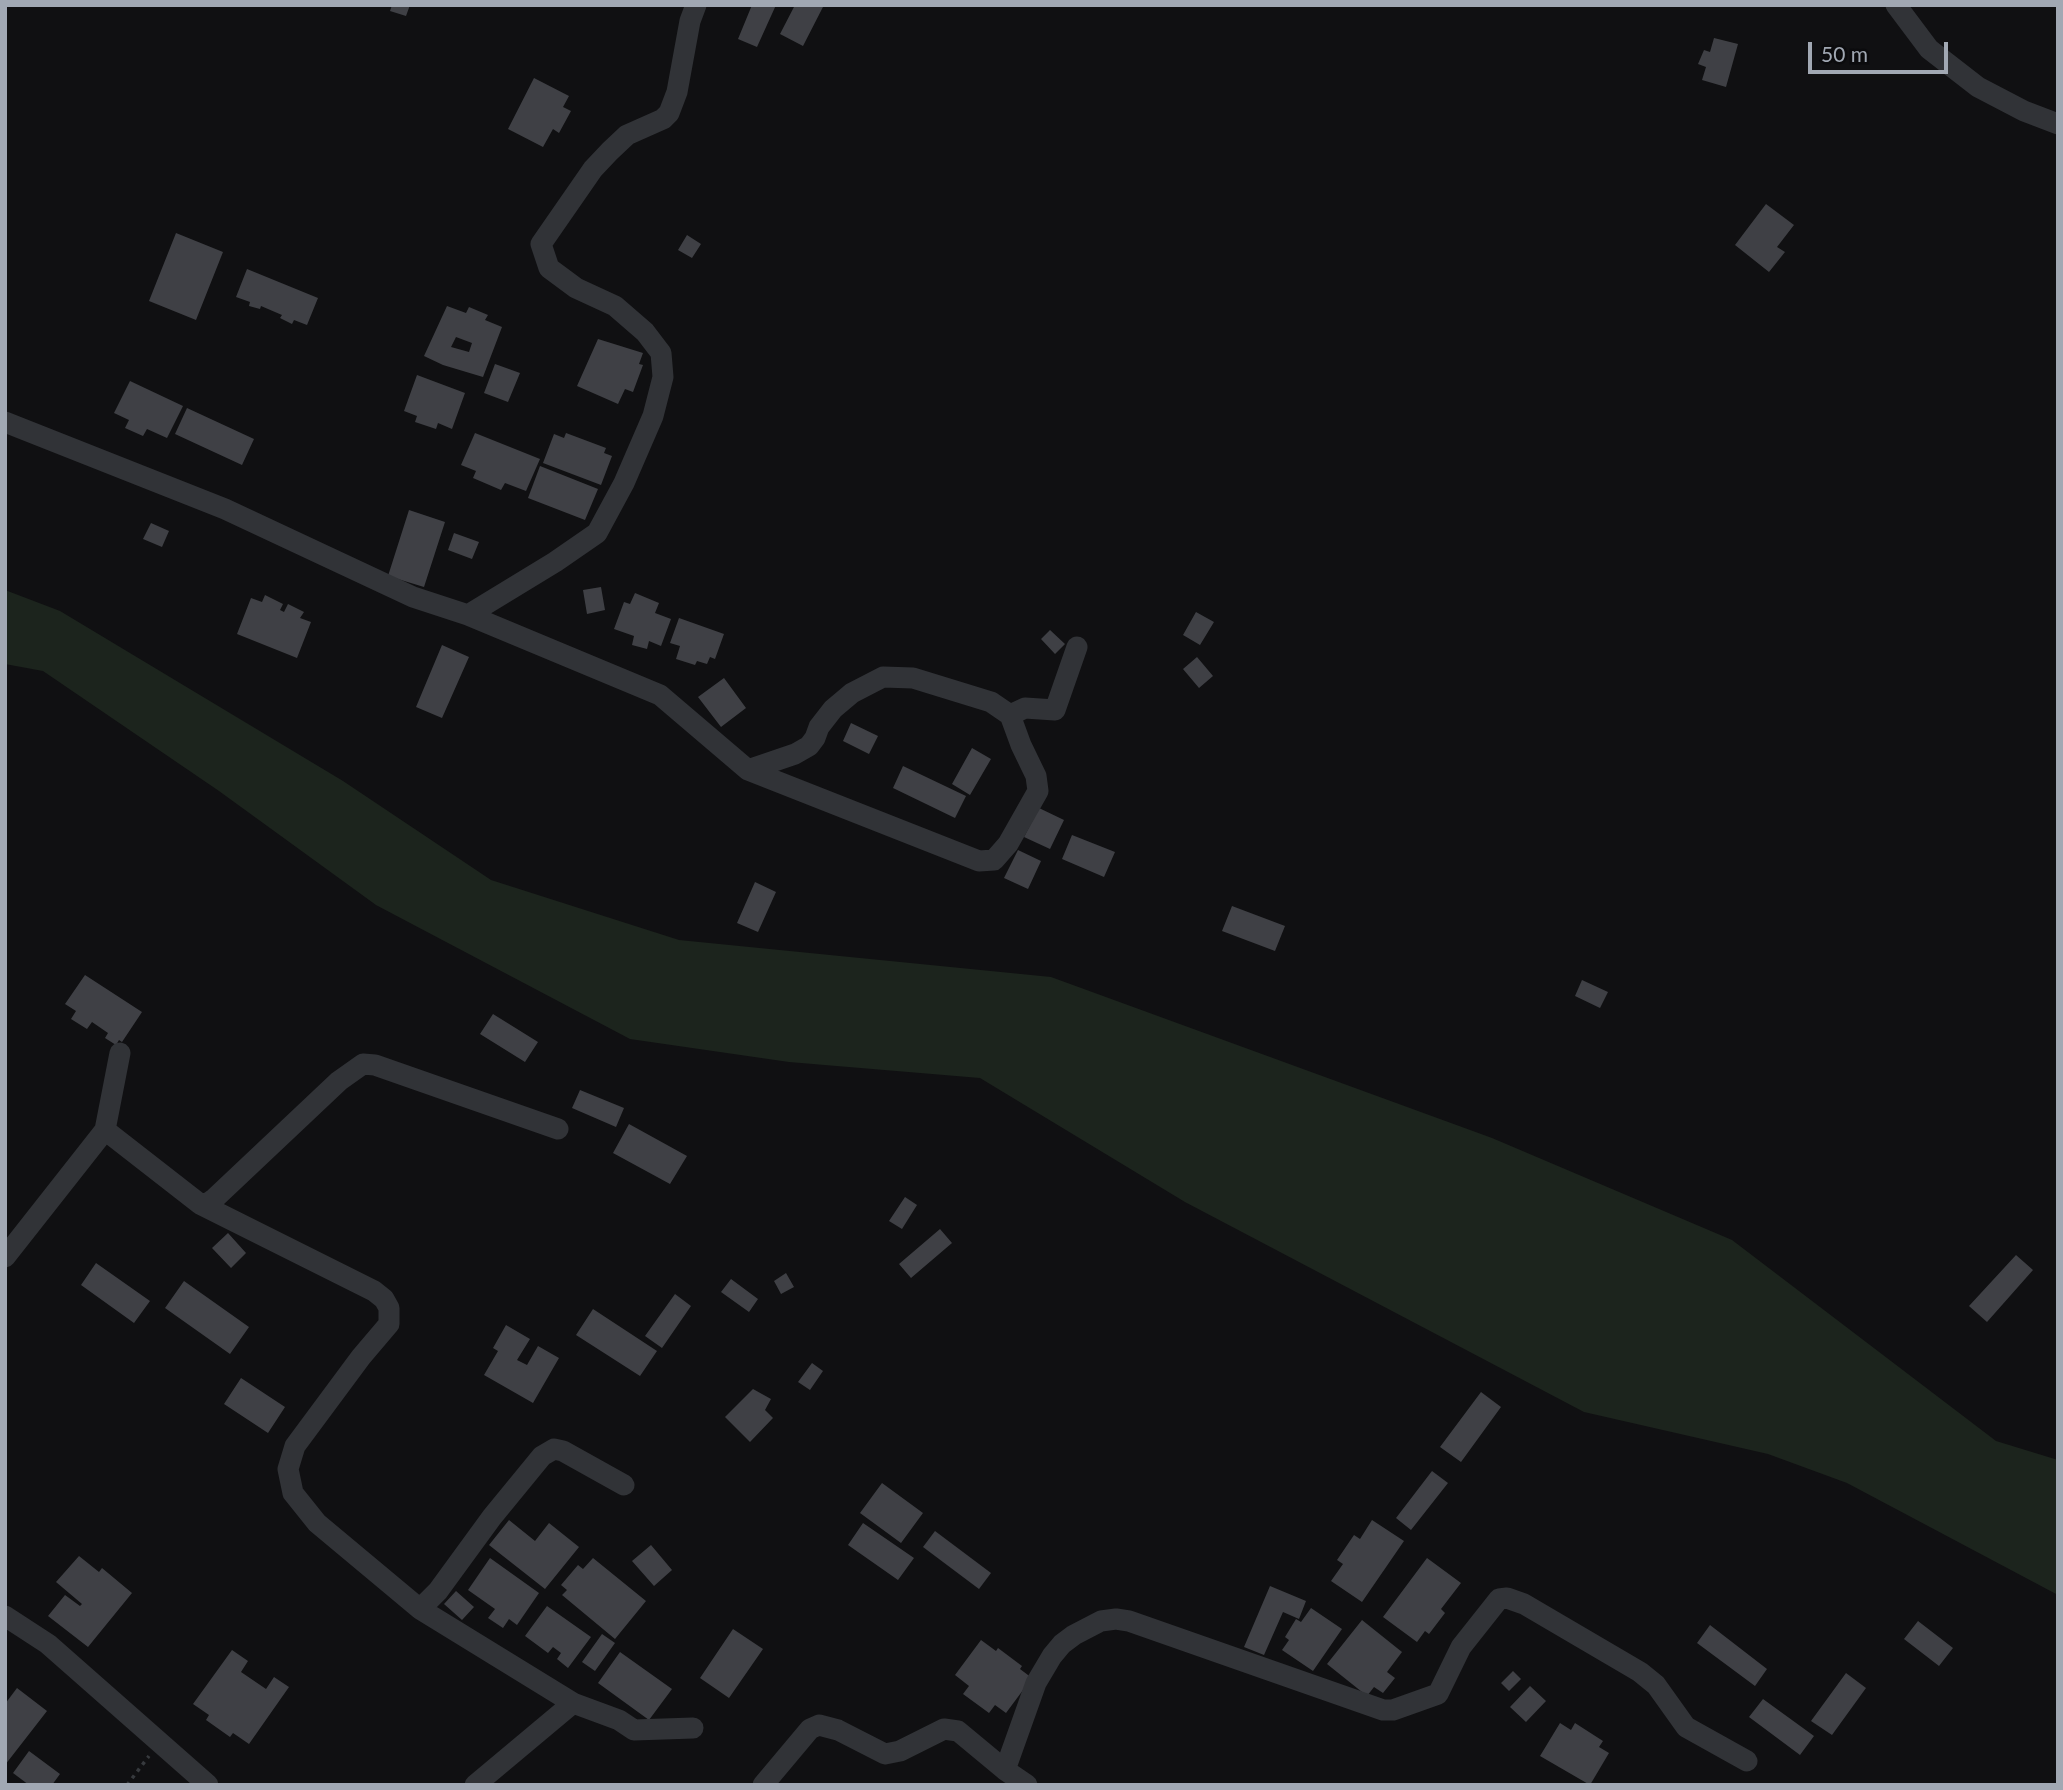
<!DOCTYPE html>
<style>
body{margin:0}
#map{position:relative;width:2063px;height:1790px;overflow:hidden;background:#101012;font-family:Lato,sans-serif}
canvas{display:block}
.frame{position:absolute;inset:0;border:7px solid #a1a8b3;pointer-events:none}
.scale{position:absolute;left:1808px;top:42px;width:140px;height:32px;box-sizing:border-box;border:4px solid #a1a8b3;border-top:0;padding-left:9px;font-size:21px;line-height:24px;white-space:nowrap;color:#a1a8b3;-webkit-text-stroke:5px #0b0b0d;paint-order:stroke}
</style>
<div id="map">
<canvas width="2063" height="1790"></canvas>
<div class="frame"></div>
<div class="scale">50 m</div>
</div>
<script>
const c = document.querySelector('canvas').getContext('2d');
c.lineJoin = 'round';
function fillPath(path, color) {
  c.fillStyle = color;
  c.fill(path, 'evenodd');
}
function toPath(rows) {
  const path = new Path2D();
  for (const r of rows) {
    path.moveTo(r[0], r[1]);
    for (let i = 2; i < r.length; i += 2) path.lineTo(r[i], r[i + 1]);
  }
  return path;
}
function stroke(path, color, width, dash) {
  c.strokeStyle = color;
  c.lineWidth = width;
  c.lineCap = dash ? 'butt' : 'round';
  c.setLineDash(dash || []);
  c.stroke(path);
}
fillPath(toPath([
 [5,590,60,611,343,781,491,880,679,940,1051,977,1492,1138,1732,1240,1996,1441,2058,1460,2058,1595,1847,1483,1768,1454,1584,1412,1185,1202,980,1078,789,1062,630,1039,376,905,219,791,43,671,5,664]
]), '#1c241d');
fillPath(toPath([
 [392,5,410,5,406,16,390,11],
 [752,5,776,5,757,47,738,39],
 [795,5,824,5,803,46,780,34],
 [1714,38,1738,44,1726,87,1702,80,1706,67,1698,64,1704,50,1710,52],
 [534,78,569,96,563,107,571,111,559,133,553,129,543,147,508,129],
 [1766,204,1794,225,1777,247,1785,252,1769,272,1735,245],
 [176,233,223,252,196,320,149,301],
 [687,235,701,244,692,258,678,250],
 [247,269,318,298,307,325,294,320,292,324,280,318,282,315,261,306,260,309,249,306,250,302,236,297],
 [447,306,466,313,469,307,488,315,485,320,502,327,483,377,443,365,424,356],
 [456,337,472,343,469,352,451,347],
 [598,339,643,353,639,364,643,365,633,392,625,389,618,404,577,386],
 [495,364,520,373,508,402,484,393],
 [417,375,465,393,452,429,438,423,436,429,415,422,417,416,404,411],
 [130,381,183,406,167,438,147,429,143,436,125,428,129,420,114,413],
 [187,408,254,439,242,465,175,434],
 [475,433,540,459,526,491,505,483,501,490,473,478,476,471,461,465],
 [566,433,606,448,604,453,612,456,601,485,543,463,554,434,564,438],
 [540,466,598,489,585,520,528,498],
 [409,510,445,522,424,587,388,576],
 [151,523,169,531,162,547,143,539],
 [454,533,479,542,472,559,448,550],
 [601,587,605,610,587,614,583,590],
 [635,593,659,603,655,613,671,619,661,646,649,641,647,649,632,645,634,636,614,629,624,602,630,604],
 [265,595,283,604,280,610,284,612,288,604,304,612,300,618,311,622,297,658,237,634,251,598,262,602],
 [1196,612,1214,622,1200,645,1183,635],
 [679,618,724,634,715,659,710,657,707,664,697,661,695,665,676,659,680,646,670,643],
 [1050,630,1065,644,1055,654,1041,639],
 [442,645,469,657,442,718,416,707],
 [1197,657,1213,676,1199,688,1183,669],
 [724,678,746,708,721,727,698,697],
 [851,723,878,736,869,754,843,741],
 [972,748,991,759,970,795,952,784],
 [903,766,966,796,955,818,893,788],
 [1039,808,1064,820,1050,849,1024,837],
 [1072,835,1115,852,1104,877,1062,859],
 [1018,850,1041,861,1028,889,1004,878],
 [755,882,776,892,758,932,737,923],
 [1232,906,1285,926,1275,951,1222,931],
 [85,975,142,1012,122,1042,119,1040,116,1045,105,1038,108,1033,92,1022,87,1029,71,1019,76,1011,65,1004],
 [1582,980,1608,992,1600,1008,1575,996],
 [493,1014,538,1042,525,1062,480,1034],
 [580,1090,624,1108,616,1127,572,1108],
 [629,1124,687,1156,670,1184,613,1153],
 [905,1197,917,1205,902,1229,889,1221],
 [940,1229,952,1243,911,1278,899,1264],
 [228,1233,246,1253,231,1268,212,1248],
 [2016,1255,2033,1270,1987,1322,1969,1306],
 [96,1263,150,1301,134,1323,81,1285],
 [786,1273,794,1287,781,1294,774,1281],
 [731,1279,758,1299,749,1312,721,1292],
 [184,1281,249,1327,230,1354,165,1308],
 [675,1294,691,1306,662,1348,645,1336],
 [593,1309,657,1351,640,1376,576,1335],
 [506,1325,530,1339,517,1360,527,1365,538,1346,559,1358,533,1403,484,1375,498,1351,493,1348],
 [812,1363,823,1371,810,1390,798,1382],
 [241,1378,285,1407,268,1433,224,1404],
 [753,1389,771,1399,765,1410,773,1418,750,1442,725,1417],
 [1481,1392,1501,1407,1461,1462,1440,1447],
 [1432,1471,1448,1483,1411,1530,1396,1518],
 [882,1483,923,1513,901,1543,860,1513],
 [509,1520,535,1541,549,1523,579,1547,545,1589,489,1545],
 [1372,1520,1404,1541,1362,1602,1331,1581,1343,1564,1337,1560,1354,1535,1360,1539],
 [863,1523,914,1558,898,1580,848,1545],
 [935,1531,991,1573,979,1589,923,1547],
 [651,1545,672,1570,654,1586,632,1561],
 [79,1556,99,1572,102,1568,132,1593,88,1647,48,1616,65,1595,80,1606,82,1604,56,1582],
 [490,1558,539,1593,517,1625,509,1619,503,1628,488,1618,495,1609,468,1590],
 [593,1558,646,1601,615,1639,562,1595,567,1590,561,1585,578,1565,583,1569],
 [1427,1558,1461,1583,1441,1609,1445,1613,1429,1634,1425,1631,1417,1642,1383,1617],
 [1270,1586,1306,1601,1299,1619,1283,1612,1264,1655,1244,1647],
 [456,1591,474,1607,462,1620,444,1604],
 [547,1606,591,1637,568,1668,557,1659,561,1653,553,1647,548,1653,525,1636],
 [1311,1608,1342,1629,1313,1671,1282,1650,1289,1640,1285,1637,1296,1619,1301,1622],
 [1362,1620,1402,1652,1387,1672,1395,1678,1383,1693,1374,1687,1367,1696,1327,1664],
 [1918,1621,1953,1648,1939,1666,1904,1639],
 [1710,1625,1767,1669,1755,1686,1697,1643],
 [733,1629,763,1649,729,1698,700,1678],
 [602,1634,615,1643,595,1671,582,1662],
 [981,1640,996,1651,998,1648,1022,1666,1020,1669,1032,1678,1006,1713,995,1705,989,1713,963,1694,969,1686,955,1675],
 [232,1650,248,1661,241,1672,266,1689,274,1677,289,1687,249,1744,233,1733,230,1737,206,1720,209,1715,193,1704],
 [620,1652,672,1689,649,1720,598,1683],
 [1513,1671,1521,1679,1509,1691,1501,1683],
 [1846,1673,1866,1688,1832,1735,1811,1721],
 [1530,1686,1546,1701,1526,1722,1510,1707],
 [17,1688,47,1711,5,1765,5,1704],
 [1763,1699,1814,1736,1800,1755,1749,1717],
 [1560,1723,1571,1730,1575,1723,1603,1741,1599,1747,1609,1753,1590,1785,1540,1756],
 [29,1751,60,1774,52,1785,29,1785,13,1773]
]), '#3f4045');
stroke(toPath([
 [127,1785,149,1756]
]), '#373a3e', 3.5, [3.5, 5]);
stroke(toPath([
 [1896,5,1929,49,1978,87,2024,111,2058,124],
 [5,422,225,509,413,597,468,615,660,695,748,770,979,861,994,860,1008,844,1038,791,1036,776,1021,745,1010,715],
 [468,615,555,562,597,533,624,483,653,416,663,377,661,353,645,332,615,306,576,288,549,268,541,244,593,169,610,151,627,135,663,119,669,113,677,92,690,21,696,5],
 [748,770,795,754,809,746,815,738,819,727,833,709,852,693,883,677,913,678,991,702,1010,715,1025,708,1055,710,1077,647],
 [105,1130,200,1204,208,1203,215,1198,339,1081,363,1064,375,1065,558,1129],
 [200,1204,374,1291,384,1299,389,1308,389,1324,361,1357,295,1446,288,1469,293,1493,317,1523,420,1609,438,1591,492,1517,542,1456,554,1449,563,1451,624,1485],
 [5,1257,105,1130,120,1053],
 [420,1609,573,1703,619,1720,634,1730,693,1728],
 [5,1616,48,1644,208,1785],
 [1005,1770,1036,1683,1052,1656,1062,1644,1074,1635,1101,1621,1116,1619,1129,1621,1383,1710,1393,1710,1438,1694,1461,1647,1499,1599,1507,1598,1524,1604,1640,1672,1656,1685,1686,1727,1747,1761],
 [475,1785,573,1703],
 [763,1785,810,1729,819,1725,838,1730,885,1754,900,1751,944,1729,958,1731,1005,1770,1027,1785]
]), '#313337', 21);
</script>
